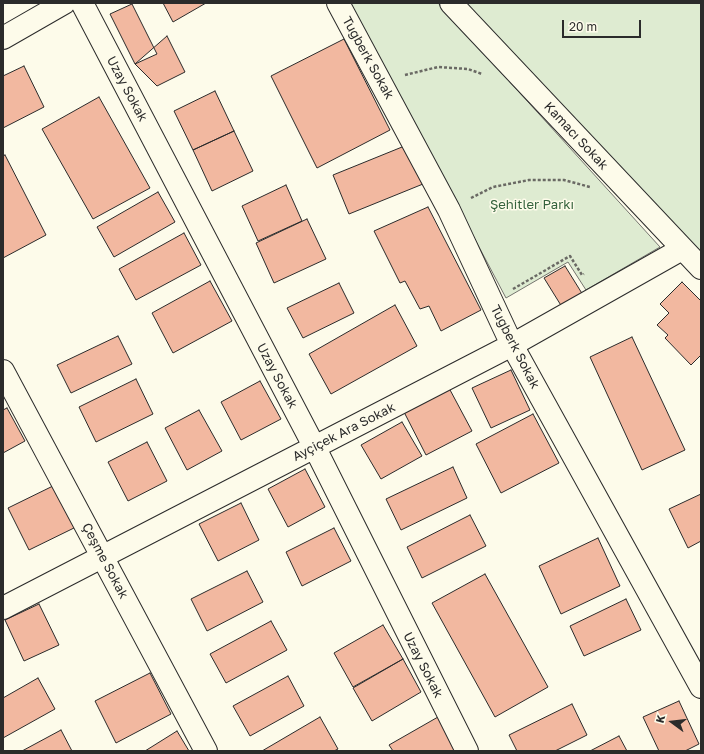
<!DOCTYPE html>
<meta charset="utf-8">
<style>
body{margin:0}
#map{position:relative;width:704px;height:754px;overflow:hidden;background:#fdfbea;font-family:"Golos Text",sans-serif}
canvas{display:block}
.frame{position:absolute;inset:0;border:4px solid #2b2b2b;pointer-events:none}
.north{position:absolute;left:652px;top:702px;width:40px;height:40px;-webkit-text-stroke:3px #fdfbea;paint-order:stroke;rotate:285deg;font-size:11px;font-weight:700;line-height:16px;text-align:center;color:#2b2b2b}
.north::after{content:'';display:block;margin:auto;width:14px;height:18px;background:#2b2b2b;clip-path:polygon(50% 0,100% 100%,50% 72%,0 100%)}
.scale{position:absolute;left:562px;top:20px;width:79px;height:18px;box-sizing:border-box;border:2px solid #2b2b2b;border-top:0;padding-left:5px;font-size:12px;line-height:14px;white-space:nowrap;color:#2b2b2b;-webkit-text-stroke:3px #fdfbea;paint-order:stroke}
</style>
<div id="map">
<canvas width="704" height="754"></canvas>
<div class="frame"></div>
<div class="north">K</div>
<div class="scale">20 m</div>
</div>
<script>
const c = document.querySelector('canvas').getContext('2d');
c.lineJoin = 'round';
function fillPath(path, color) {
  c.fillStyle = color;
  c.fill(path, 'evenodd');
}
function toPath(rows) {
  const path = new Path2D();
  for (const r of rows) {
    path.moveTo(r[0], r[1]);
    for (let i = 2; i < r.length; i += 2) path.lineTo(r[i], r[i + 1]);
  }
  return path;
}
function stroke(path, color, width, dash) {
  c.strokeStyle = color;
  c.lineWidth = width;
  c.lineCap = dash ? 'butt' : 'round';
  c.setLineDash(dash || []);
  c.stroke(path);
}
function label(font, color, halo, rows, align = 'center') {
  c.font = font + ' "Golos Text",sans-serif';
  c.lineWidth = 3;
  c.setLineDash([]);
  c.textBaseline = 'middle';
  c.strokeStyle = halo;
  c.fillStyle = color;
  for (const [text, x, y, turn = 0] of rows) {
    c.save();
    c.translate(x, y);
    c.rotate((+turn || 0) * Math.PI / 180);
    c.textAlign = isNaN(turn) ? turn : align;
    if (halo) c.strokeText(text, 0, 0);
    c.fillText(text, 0, 0);
    c.restore();
  }
}
const green = toPath([
 [350,3,438,3,660,247,586,290,568,262,506,298,350,3],
 [460,3,701,3,701,252,460,3]
]);
fillPath(green, '#deebd1');
stroke(green, '#74746e', 1);
const building = toPath([
 [163,3,206,3,173,22,163,3],
 [132,4,157,54,135,64,110,14,132,4],
 [167,36,185,72,157,86,135,64,167,36],
 [344,39,390,130,317,168,271,76,344,39],
 [24,66,44,107,3,128,3,76,24,66],
 [215,91,234,131,193,150,174,111,215,91],
 [99,97,150,188,93,219,42,129,99,97],
 [234,131,253,171,212,191,193,150,234,131],
 [407,145,423,184,349,214,333,175,407,145],
 [5,155,46,235,3,258,3,156,5,155],
 [286,185,302,221,258,241,242,206,286,185],
 [158,192,175,222,114,257,97,227,158,192],
 [428,207,481,310,441,331,429,306,420,309,405,281,400,283,374,231,428,207],
 [307,219,326,259,274,283,256,243,307,219],
 [184,233,201,265,136,300,119,269,184,233],
 [565,266,583,295,562,307,544,278,565,266],
 [210,281,232,321,173,353,152,313,210,281],
 [682,282,701,301,701,355,691,365,665,338,668,335,657,325,669,313,660,304,682,282],
 [339,283,354,313,303,338,287,308,339,283],
 [395,305,417,346,331,394,309,354,395,305],
 [118,336,132,364,71,393,57,365,118,336],
 [632,337,685,450,642,470,590,357,632,337],
 [511,370,530,410,491,428,472,388,511,370],
 [136,379,153,414,96,442,79,407,136,379],
 [260,381,281,419,241,440,221,402,260,381],
 [449,388,472,431,426,455,404,412,449,388],
 [7,408,25,441,3,453,3,410,7,408],
 [199,410,222,451,187,470,165,428,199,410],
 [533,414,559,463,501,493,476,444,533,414],
 [402,422,422,456,381,479,361,445,402,422],
 [147,442,167,481,128,501,108,462,147,442],
 [453,467,467,498,401,530,386,499,453,467],
 [305,469,325,507,288,527,268,489,305,469],
 [55,485,76,527,29,550,8,508,55,485],
 [701,494,701,541,688,548,669,509,701,494],
 [241,503,259,540,218,561,199,524,241,503],
 [470,515,486,546,422,578,407,547,470,515],
 [334,528,351,561,302,586,286,552,334,528],
 [598,538,620,586,561,614,539,566,598,538],
 [247,571,263,602,207,631,191,599,247,571],
 [485,574,548,687,495,717,432,603,485,574],
 [626,599,641,630,584,656,570,626,626,599],
 [39,604,59,645,24,661,5,620,39,604],
 [271,621,287,650,226,683,210,654,271,621],
 [383,625,403,659,353,687,334,653,383,625],
 [403,659,421,692,372,721,353,688,403,659],
 [150,673,171,714,116,743,95,701,150,673],
 [288,676,304,706,250,736,233,706,288,676],
 [38,678,55,709,3,738,3,698,38,678],
 [679,701,699,744,685,751,659,751,643,717,679,701],
 [572,704,587,735,555,751,517,751,509,735,572,704],
 [320,717,338,749,334,751,262,751,320,717],
 [438,717,457,751,393,751,389,745,438,717],
 [61,730,72,751,22,751,61,730],
 [177,731,189,751,145,751,177,731],
 [619,736,627,751,590,751,619,736]
]);
fillPath(building, '#f2b8a0');
stroke(building, '#2b2b2b', 1);
const minor = toPath([
 [82,3,315,448,467,751],
 [338,3,449,210,512,345,701,687],
 [451,3,701,268],
 [3,371,206,751],
 [3,608,512,345,682,249]
]);
const major = toPath([
 [3,38,64,3]
]);
stroke(minor, '#2b2b2b', 24);
stroke(major, '#2b2b2b', 24);
stroke(toPath([
 [405,75,438,67,468,69,482,74],
 [471,198,493,187,529,180,564,180,590,187],
 [513,289,570,256,582,275,584,274]
]), '#6a6964', 2.5, [3, 2]);
stroke(minor, '#fdfbea', 22);
stroke(major, '#fdfbea', 22);
label('13px', '#2b2b2b', '#fdfbea', [
 ["Tuğberk Sokak",368,58,61],
 ["Uzay Sokak",127,89,62],
 ["Kamacı Sokak",576,136,47],
 ["Tuğberk Sokak",515,347,63],
 ["Uzay Sokak",277,376,62],
 ["Ayçiçek Ara Sokak",344,432,-27],
 ["Çeşme Sokak",105,561,62],
 ["Uzay Sokak",423,665,63]
]);
label('13px', '#34623c', '#fdfbea', [
 ["Şehitler Parkı",532,205]
]);
</script>
